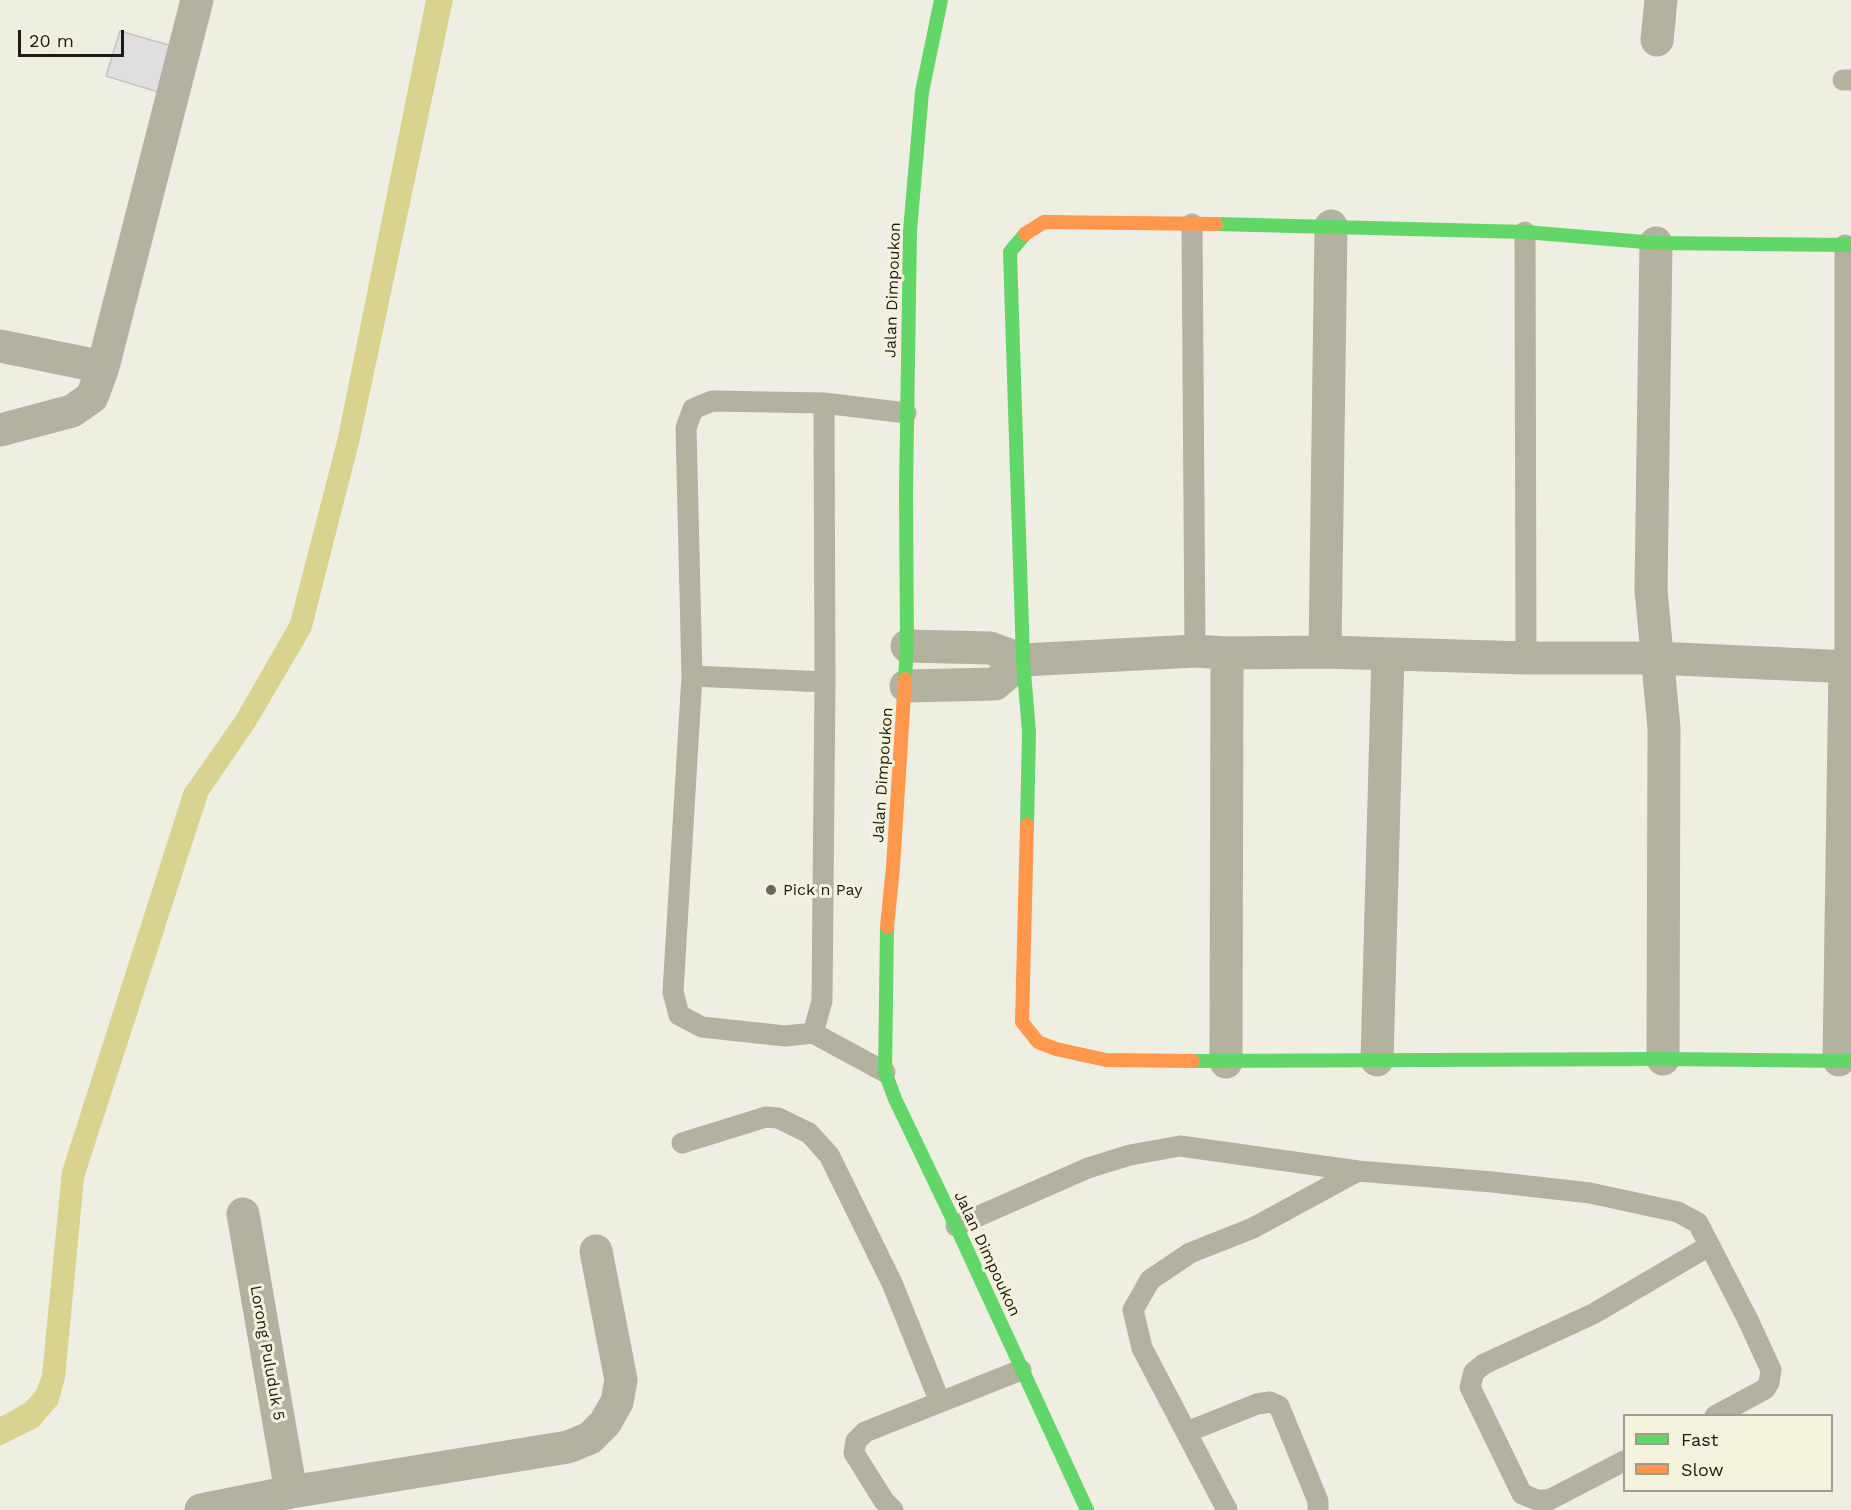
<!DOCTYPE html>
<style>
body{margin:0}
#map{position:relative;width:1851px;height:1510px;overflow:hidden;background:#efeee2;font-family:"Work Sans",sans-serif}
canvas{display:block}
.legend{position:absolute;left:1623px;top:1414px;width:210px;height:78px;box-sizing:border-box;background:#f4f2dd;border:2px solid #9e9c8d;margin:0;padding:8px 10px;list-style:none;font-size:18px;color:#1c1c14}
.legend li{display:flex;align-items:center;gap:12px;height:30px}
.legend b{width:30px;border:2px solid #9e9c8d}
.scale{position:absolute;left:18px;top:30px;width:106px;height:27px;box-sizing:border-box;border:3px solid #1c1c14;border-top:0;padding-left:8px;font-size:18px;line-height:21px;white-space:nowrap;color:#1c1c14;-webkit-text-stroke:4px #f4f2dd;paint-order:stroke}
</style>
<div id="map">
<canvas width="1851" height="1510"></canvas>
<ul class="legend">
<li><b style="height:8px;background:#63d668"></b>Fast</li>
<li><b style="height:8px;background:#ff974d"></b>Slow</li>
</ul>
<div class="scale">20 m</div>
</div>
<script>
const c = document.querySelector('canvas').getContext('2d');
c.lineJoin = 'round';
function fillPath(path, color) {
  c.fillStyle = color;
  c.fill(path, 'evenodd');
}
function toPath(rows) {
  const path = new Path2D();
  for (const r of rows) {
    path.moveTo(r[0], r[1]);
    for (let i = 2; i < r.length; i += 2) path.lineTo(r[i], r[i + 1]);
  }
  return path;
}
function stroke(path, color, width, dash) {
  c.strokeStyle = color;
  c.lineWidth = width;
  c.lineCap = dash ? 'butt' : 'round';
  c.setLineDash(dash || []);
  c.stroke(path);
}
function label(font, color, halo, rows, align = 'center') {
  c.font = font + ' "Work Sans",sans-serif';
  c.lineWidth = 6;
  c.setLineDash([]);
  c.textBaseline = 'middle';
  c.strokeStyle = halo;
  c.fillStyle = color;
  for (const [text, x, y, turn = 0] of rows) {
    c.save();
    c.translate(x, y);
    c.rotate((+turn || 0) * Math.PI / 180);
    c.textAlign = isNaN(turn) ? turn : align;
    if (halo) c.strokeText(text, 0, 0);
    c.fillText(text, 0, 0);
    c.restore();
  }
}
fillPath(toPath([
 [426,0,453,0,360,439,311,631,256,725,208,795,84,1178,65,1378,58,1404,38,1427,0,1446,0,1417,25,1403,36,1391,42,1375,62,1171,184,790,236,716,290,622,338,437]
]), '#dad38f');
const building = toPath([
 [120,31,172,46,158,92,106,76,120,31]
]);
fillPath(building, '#e1dedf');
stroke(building, '#c5c3c1', 1.5);
stroke(toPath([
 [1843,80,1851,80],
 [1192,224,1195,651],
 [1525,232,1526,658],
 [1845,245,1845,667],
 [692,676,825,682],
 [813,1033,822,1001,825,682,824,403],
 [885,1072,813,1033,785,1036,702,1027,679,1015,673,992,692,676,686,428,693,409,712,401,824,403,906,413],
 [682,1143,766,1117,778,1118,809,1133,829,1155,892,1283,940,1402],
 [956,1226,1088,1168,1130,1155,1180,1146,1358,1171,1492,1182,1590,1193,1678,1212,1698,1223,1748,1320,1771,1370,1769,1383,1765,1389,1715,1416],
 [1187,1432,1257,1404,1270,1402,1279,1406,1318,1501,1318,1510],
 [1624,1461,1549,1500,1537,1500,1522,1494,1470,1387,1474,1372,1484,1364,1593,1314,1709,1246],
 [893,1510,884,1501,854,1453,856,1441,865,1432,1021,1370],
 [1227,1510,1142,1348,1133,1310,1150,1280,1190,1253,1253,1228,1358,1171]
]), '#b3b19f', 21);
stroke(toPath([
 [1657,40,1661,0],
 [1656,243,1651,590,1664,728,1663,1059],
 [0,346,103,367],
 [0,430,72,411,92,397,103,367,197,0],
 [907,646,990,648,1023,660,1195,651,1227,653,1325,652,1526,658,1656,658,1851,667],
 [1325,652,1331,226],
 [906,686,995,684,1023,660],
 [1377,1060,1388,654],
 [1839,1060,1845,667],
 [1226,1062,1227,653],
 [243,1214,291,1492],
 [201,1510,291,1492,568,1447,590,1438,605,1423,617,1402,621,1380,596,1251]
]), '#b3b19f', 33);
stroke(toPath([
 [1216,224,1525,232,1656,243,1851,245],
 [1025,234,1010,252,1023,660,1029,732,1027,825],
 [905,679,907,646,906,492,910,231,922,92,941,0],
 [887,927,885,1072,895,1099,956,1226,1087,1510],
 [1193,1061,1663,1059,1851,1061]
]), '#63d668', 14);
stroke(toPath([
 [1025,234,1044,222,1216,224],
 [1027,825,1022,1022,1038,1042,1056,1049,1106,1060,1193,1061],
 [887,927,893,867,905,679]
]), '#ff974d', 14);
for (const [x, y, r, color] of [
 [771,890,6,"#66665c"]
]) {
  const dot = new Path2D();
  dot.arc(x, y, r, 0, 2 * Math.PI);
  c.fillStyle = color;
  c.fill(dot);
  stroke(dot, '#f4f2dd', 2);
}
label('16px', '#1c1c14', '#f4f2dd', [
 ["Jalan Dimpoukon",893,290,-88],
 ["Jalan Dimpoukon",883,775,-86],
 ["Jalan Dimpoukon",987,1254,65],
 ["Lorong Puluduk 5",267,1353,80]
]);
label('16px', '#1c1c14', '#f4f2dd', [
 ["Pick n Pay",783,890]
], 'left');
</script>
